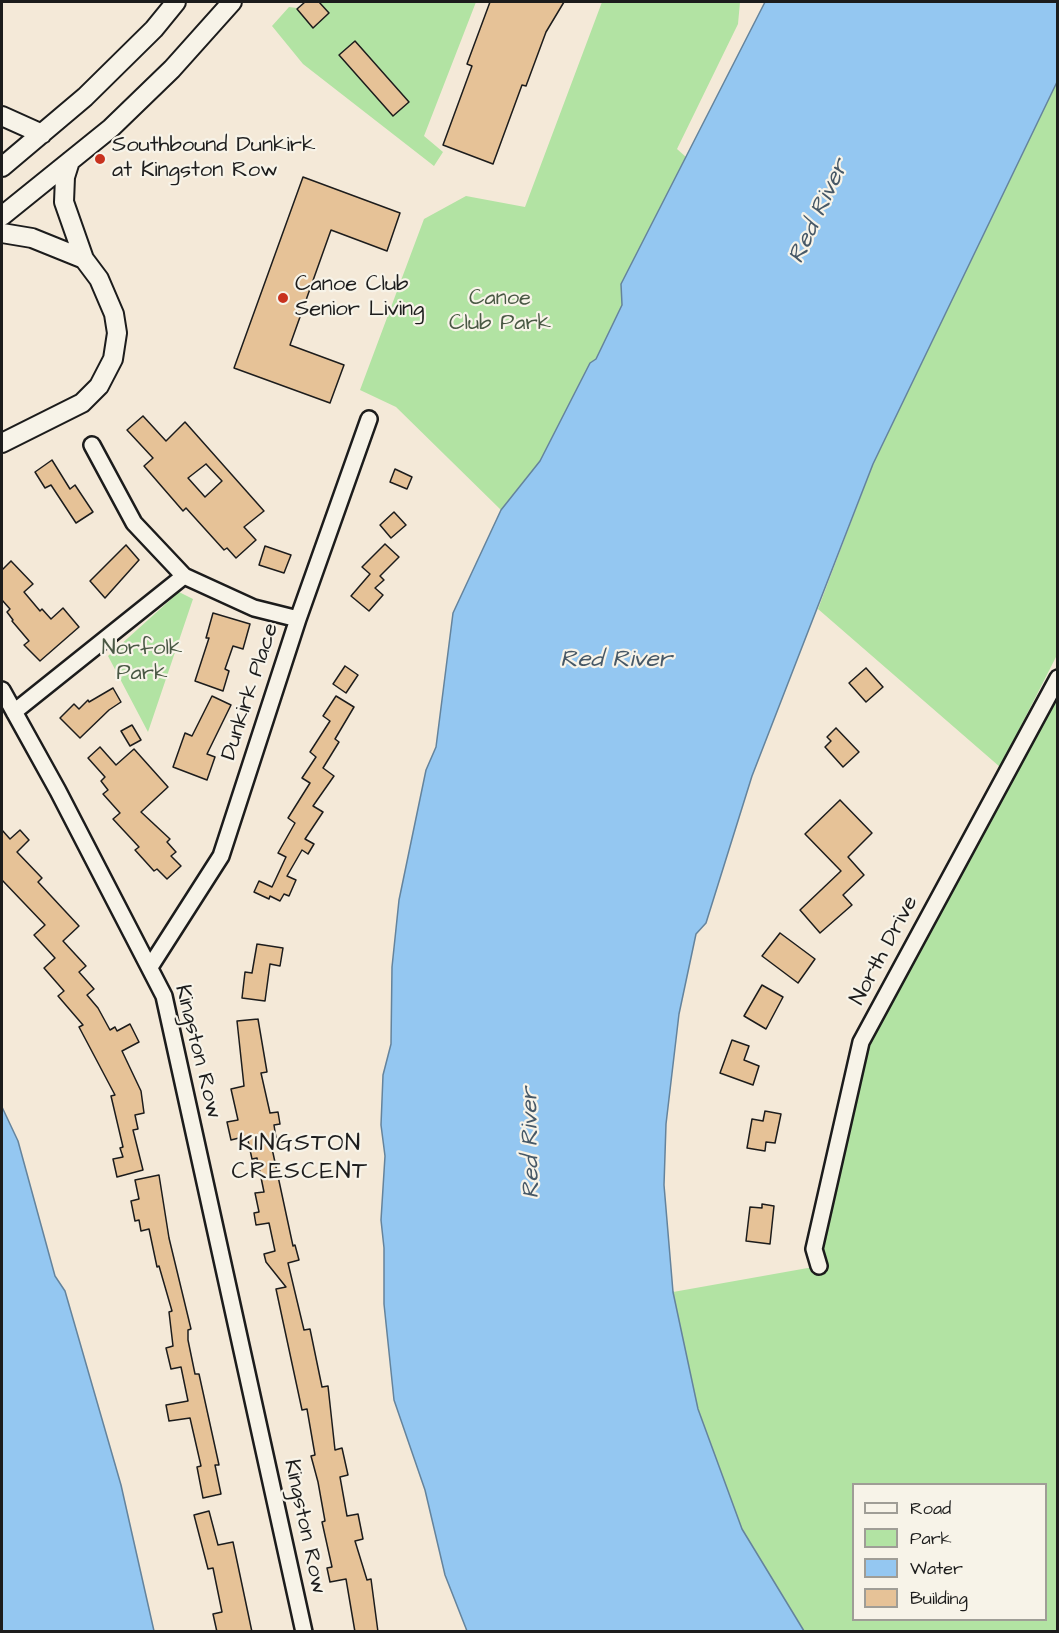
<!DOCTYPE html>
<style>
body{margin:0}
#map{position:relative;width:1059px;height:1633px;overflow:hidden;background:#f4e9d8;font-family:"Architects Daughter",sans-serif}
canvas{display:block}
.frame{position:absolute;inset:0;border:3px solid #1c1c1c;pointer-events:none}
.legend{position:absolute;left:852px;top:1483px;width:195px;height:138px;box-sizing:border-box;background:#f7f3e8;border:2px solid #9f9d96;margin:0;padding:8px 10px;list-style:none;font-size:18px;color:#1c1c1c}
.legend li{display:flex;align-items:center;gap:12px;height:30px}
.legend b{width:30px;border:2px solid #9f9d96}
</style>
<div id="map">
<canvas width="1059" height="1633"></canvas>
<div class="frame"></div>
<ul class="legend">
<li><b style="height:8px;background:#f7f3e8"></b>Road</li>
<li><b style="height:16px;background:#b2e3a3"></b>Park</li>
<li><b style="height:16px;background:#94c7f1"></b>Water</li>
<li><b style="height:16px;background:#e6c297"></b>Building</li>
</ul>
</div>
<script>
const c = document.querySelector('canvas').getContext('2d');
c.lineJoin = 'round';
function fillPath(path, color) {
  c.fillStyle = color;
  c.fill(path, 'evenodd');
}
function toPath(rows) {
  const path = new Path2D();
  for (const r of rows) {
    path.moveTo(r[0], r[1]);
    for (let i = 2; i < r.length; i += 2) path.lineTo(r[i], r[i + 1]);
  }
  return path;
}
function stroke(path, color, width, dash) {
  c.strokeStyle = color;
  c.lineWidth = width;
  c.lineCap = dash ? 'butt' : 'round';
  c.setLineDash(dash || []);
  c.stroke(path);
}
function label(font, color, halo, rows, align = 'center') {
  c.font = font + ' "Architects Daughter",sans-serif';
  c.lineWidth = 4.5;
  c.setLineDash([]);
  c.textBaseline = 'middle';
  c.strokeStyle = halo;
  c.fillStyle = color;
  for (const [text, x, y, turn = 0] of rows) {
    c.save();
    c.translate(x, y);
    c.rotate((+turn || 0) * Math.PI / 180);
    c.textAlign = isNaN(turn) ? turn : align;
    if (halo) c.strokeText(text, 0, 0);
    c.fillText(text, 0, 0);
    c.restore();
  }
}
fillPath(toPath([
 [305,2,476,2,424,136,443,152,434,166,303,64,272,26,289,7,297,8],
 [602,2,740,2,738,24,677,149,686,157,621,284,622,305,596,359,590,363,540,461,501,510,396,407,360,390,424,219,466,196,525,207],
 [1057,82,1057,655,1000,767,818,609,873,464],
 [179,592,193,599,148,732,108,656],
 [1057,687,1057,1631,804,1631,742,1529,698,1409,673,1292,819,1266,814,1248,861,1042],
 [854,1484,1046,1484,1046,1620,854,1620]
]), '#b2e3a3');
const water = toPath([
 [765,2,1058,2,1057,82,873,464,752,776,706,923,696,934,679,1014,666,1124,664,1185,673,1292,698,1409,742,1529,804,1631,467,1631,445,1575,425,1490,394,1400,384,1304,384,1248,381,1220,385,1156,381,1125,383,1075,391,1044,392,967,399,900,426,770,436,747,453,613,501,510,540,461,590,363,596,359,622,305,621,284,765,2],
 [2,1107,18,1141,55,1276,65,1291,121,1485,154,1631,2,1631,2,1107]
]);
fillPath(water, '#94c7f1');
stroke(water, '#64839c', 1.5);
const building = toPath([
 [305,2,319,2,329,13,313,28,297,9,305,2],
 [490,2,564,2,546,32,526,86,522,85,493,164,443,145,472,66,467,64,490,2],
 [355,41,409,102,393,116,339,55,355,41],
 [303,177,400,213,387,251,331,230,290,345,344,365,330,403,234,368,303,177],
 [143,416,166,441,185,422,264,511,244,527,256,540,236,558,227,548,224,550,186,508,183,511,144,466,153,458,127,430,143,416],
 [206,464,222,481,205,497,188,478,206,464],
 [52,460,70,489,75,485,93,512,76,523,51,485,45,488,35,472,52,460],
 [395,469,412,477,407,489,390,482,395,469],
 [394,512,406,525,391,538,380,525,394,512],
 [385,544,399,557,380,576,384,580,375,588,383,595,369,611,351,596,370,574,362,567,385,544],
 [126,545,139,560,105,598,90,581,126,545],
 [265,546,291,555,284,573,259,565,265,546],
 [11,561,33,584,24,592,40,611,42,609,51,619,63,608,79,627,40,661,24,645,29,641,12,621,13,620,7,612,10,609,2,600,2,570,11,561],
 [213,613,250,624,243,649,233,646,225,669,229,671,223,691,195,681,209,638,206,638,213,613],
 [345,666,358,675,346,693,333,684,345,666],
 [866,668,883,687,866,702,849,683,866,668],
 [113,688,121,702,109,710,80,738,60,718,74,704,79,709,88,700,89,702,113,688],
 [212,696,231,705,207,754,215,757,207,780,173,767,185,733,192,736,212,696],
 [336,696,354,707,335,739,339,742,323,768,334,776,313,806,323,812,305,839,314,844,308,854,302,850,287,876,296,880,289,896,284,894,280,901,270,896,269,899,254,892,259,881,272,887,286,857,278,853,295,823,288,818,310,783,302,778,316,757,310,752,330,721,323,716,336,696],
 [132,725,141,740,130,746,121,731,132,725],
 [836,728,859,752,843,767,825,747,831,741,827,737,836,728],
 [100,747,116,765,134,749,168,787,141,812,170,839,167,842,176,852,171,856,181,866,167,879,157,869,154,871,135,850,139,847,113,819,120,813,103,794,108,790,101,781,105,777,88,758,100,747],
 [840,800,872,833,848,857,864,875,843,895,852,905,820,933,800,910,841,871,805,834,840,800],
 [2,830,10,839,20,830,29,840,17,852,42,878,38,882,79,926,63,941,86,966,79,972,94,989,87,995,98,1008,110,1030,115,1027,117,1031,130,1024,139,1042,122,1051,141,1091,144,1113,135,1115,138,1129,133,1130,143,1170,117,1177,113,1159,123,1157,120,1148,123,1147,111,1096,115,1095,79,1027,83,1025,58,996,64,991,44,968,55,958,34,935,45,925,2,880,2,830],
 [780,933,815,959,798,983,762,956,780,933],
 [257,944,283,948,280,966,270,964,265,1001,242,998,245,972,252,973,257,944],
 [762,985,783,997,766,1029,744,1016,762,985],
 [258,1019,267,1072,261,1073,270,1113,278,1112,280,1124,274,1125,276,1138,270,1139,293,1246,295,1245,299,1260,288,1263,304,1330,310,1329,322,1387,328,1386,335,1450,342,1448,348,1475,340,1477,347,1516,358,1514,363,1539,355,1541,367,1580,371,1579,378,1632,355,1632,346,1579,330,1582,327,1568,332,1567,322,1522,325,1521,318,1482,311,1456,315,1455,307,1409,302,1410,276,1289,286,1287,266,1262,264,1254,275,1251,269,1223,256,1225,254,1213,259,1212,255,1193,264,1192,257,1158,252,1159,247,1136,231,1140,227,1122,238,1120,231,1089,244,1086,237,1021,258,1019],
 [732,1040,749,1046,744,1060,759,1066,753,1085,720,1073,732,1040],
 [765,1111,781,1114,775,1143,766,1142,765,1151,747,1148,752,1119,763,1121,765,1111],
 [159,1175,169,1238,191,1329,188,1330,188,1340,195,1374,199,1374,219,1465,215,1465,221,1494,203,1498,197,1467,201,1466,190,1418,169,1421,166,1405,188,1401,181,1367,171,1369,166,1348,173,1346,169,1312,172,1311,159,1266,157,1267,149,1229,141,1231,139,1220,135,1221,131,1201,139,1199,135,1180,159,1175],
 [762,1204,774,1206,770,1244,746,1241,750,1207,762,1208,762,1204],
 [209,1511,218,1545,233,1542,252,1632,217,1632,213,1614,222,1612,213,1568,208,1569,194,1515,209,1511]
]);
fillPath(building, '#e6c297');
stroke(building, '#1c1c1c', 1.5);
const minor = toPath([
 [92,445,134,523,184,576,254,608,298,619],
 [2,690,58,791,164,996,304,1632],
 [14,712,184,576],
 [150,967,221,856,298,619,369,419],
 [819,1266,814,1249,861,1042,1058,678]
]);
const major = toPath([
 [2,116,42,134],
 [2,167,85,97,154,29,176,2],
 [2,216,111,128,172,69,232,2],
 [2,233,32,238,84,259],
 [2,443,82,403,99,386,113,359,117,333,114,314,99,279,84,259,64,202,65,177,70,161]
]);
stroke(minor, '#1c1c1c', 20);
stroke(major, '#1c1c1c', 22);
stroke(minor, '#f7f3e8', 15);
stroke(major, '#f7f3e8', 18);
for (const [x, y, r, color] of [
 [100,159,6,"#c8321e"],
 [283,298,6,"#c8321e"]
]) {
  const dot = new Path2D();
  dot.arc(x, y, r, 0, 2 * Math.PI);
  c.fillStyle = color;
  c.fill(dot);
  stroke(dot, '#f7f3e8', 2);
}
label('22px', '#1c1c1c', '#f7f3e8', [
 ["Southbound Dunkirk",112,146],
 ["at Kingston Row",112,171],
 ["Canoe Club",295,285],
 ["Senior Living",295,310]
], 'left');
label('22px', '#495844', '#f7f3e8', [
 ["Canoe",500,299],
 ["Club Park",500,324],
 ["Norfolk",142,649],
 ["Park",142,674]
]);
label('22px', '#1c1c1c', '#f7f3e8', [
 ["Dunkirk Place",251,692,-72],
 ["North Drive",885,951,-62],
 ["Kingston Row",197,1052,76],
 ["Kingston Row",304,1527,78]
]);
label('italic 24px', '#465867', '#f7f3e8', [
 ["Red River",820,212,-65],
 ["Red River",616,661],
 ["Red River",532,1143,-91]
]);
c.letterSpacing = '1.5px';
label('24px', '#1c1c1c', '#f7f3e8', [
 ["KINGSTON",300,1145],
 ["CRESCENT",300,1173]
]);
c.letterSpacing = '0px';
</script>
